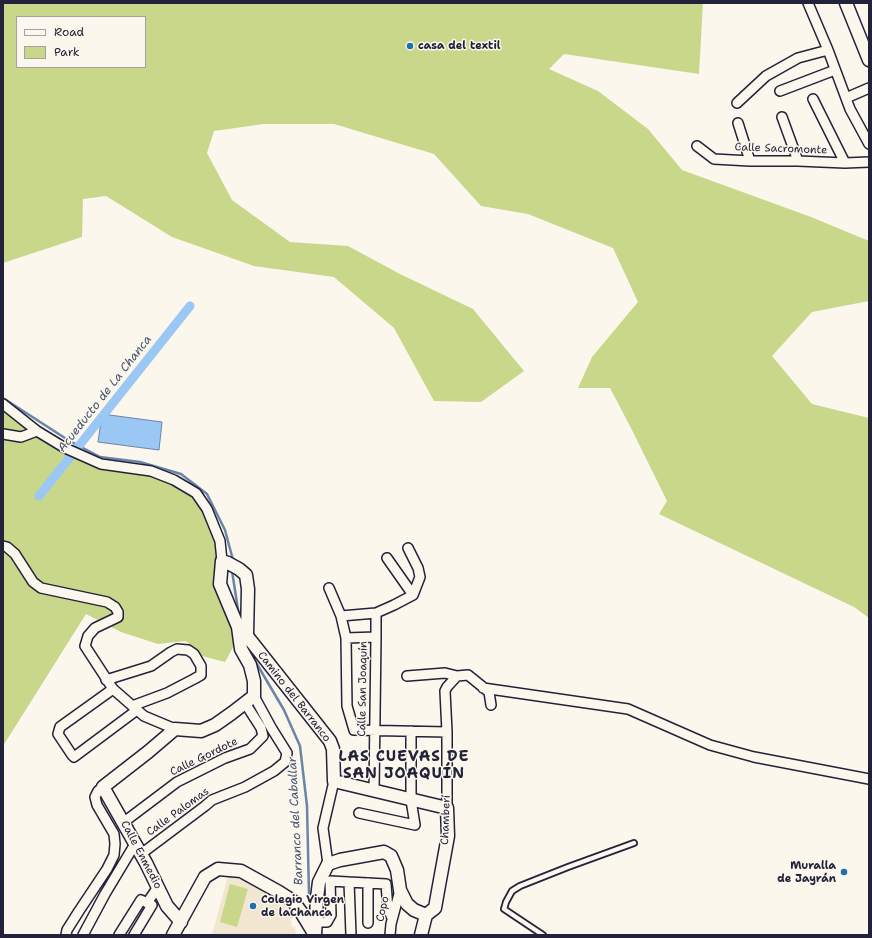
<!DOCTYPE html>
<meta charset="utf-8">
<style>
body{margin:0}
#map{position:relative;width:872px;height:938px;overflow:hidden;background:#fbf7ec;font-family:"Shantell Sans",sans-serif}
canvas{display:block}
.frame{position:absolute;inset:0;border:4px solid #22223b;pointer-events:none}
.legend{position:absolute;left:16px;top:16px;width:130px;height:52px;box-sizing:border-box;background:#fbf7ec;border:1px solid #a4a2a5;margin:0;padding:5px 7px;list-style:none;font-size:12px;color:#22223b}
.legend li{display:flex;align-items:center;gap:8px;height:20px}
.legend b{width:20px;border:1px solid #a4a2a5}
</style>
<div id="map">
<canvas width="872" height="938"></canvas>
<div class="frame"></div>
<ul class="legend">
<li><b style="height:5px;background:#fbf7ec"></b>Road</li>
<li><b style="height:11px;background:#c9d78b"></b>Park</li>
</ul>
</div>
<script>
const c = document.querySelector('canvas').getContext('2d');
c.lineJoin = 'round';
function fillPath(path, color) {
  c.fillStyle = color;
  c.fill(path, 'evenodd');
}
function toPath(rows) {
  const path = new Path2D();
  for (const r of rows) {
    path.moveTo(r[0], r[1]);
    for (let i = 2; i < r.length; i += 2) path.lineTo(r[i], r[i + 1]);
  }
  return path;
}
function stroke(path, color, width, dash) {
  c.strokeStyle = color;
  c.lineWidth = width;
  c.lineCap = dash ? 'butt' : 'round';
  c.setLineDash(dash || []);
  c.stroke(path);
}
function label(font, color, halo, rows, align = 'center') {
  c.font = font + ' "Shantell Sans",sans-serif';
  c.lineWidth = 3;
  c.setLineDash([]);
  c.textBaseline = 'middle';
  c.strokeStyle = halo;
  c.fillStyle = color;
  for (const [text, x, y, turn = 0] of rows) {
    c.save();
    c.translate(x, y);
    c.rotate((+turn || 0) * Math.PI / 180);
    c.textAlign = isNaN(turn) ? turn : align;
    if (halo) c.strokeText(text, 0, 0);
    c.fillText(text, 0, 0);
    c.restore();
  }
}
fillPath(toPath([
 [228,876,240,877,285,904,292,912,293,918,291,919,292,927,295,927,296,935,212,935]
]), '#f1e6d0');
fillPath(toPath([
 [3,3,703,3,699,74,564,54,549,69,598,91,648,129,682,170,811,217,869,241,869,301,812,312,772,356,812,404,869,418,869,618,854,607,659,514,667,501,631,428,610,388,578,388,592,357,638,302,613,248,528,214,481,206,434,154,334,124,264,124,214,131,207,153,232,200,290,242,348,246,400,274,473,309,524,371,481,402,434,401,394,328,334,277,254,266,172,237,106,196,83,199,82,237,3,263],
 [17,17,145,17,145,67,17,67],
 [3,409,63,452,160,478,180,486,195,497,212,529,218,554,218,599,237,640,225,662,202,656,186,641,158,644,121,632,86,614,3,746],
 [230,884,248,889,237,927,220,922]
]), '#c9d78b');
const water = toPath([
 [102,414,162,422,159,450,98,442,102,414]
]);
fillPath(water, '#9ac7f4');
stroke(water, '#6a85aa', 1);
stroke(toPath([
 [3,398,68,440,100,457,140,462,181,474,207,494,225,530,233,560],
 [232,571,239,616],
 [245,644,261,671,284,710,300,746,307,806,309,895]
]), '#6a85aa', 2.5);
stroke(toPath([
 [39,496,190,306]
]), '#9ac7f4', 9);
const lane = toPath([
 [543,935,504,909,506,902,512,891,520,886,568,867,634,843]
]);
const street = toPath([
 [808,3,828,50,850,109,869,144],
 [780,91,835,70],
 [846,98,869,88],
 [813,99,845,163],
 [737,103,766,76,798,58,828,50],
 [782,117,798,161],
 [738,123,750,161],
 [697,146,714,159,750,161,798,161,845,163,869,162],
 [3,404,37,431,65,448,101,464,151,471,174,480,196,493,207,509,220,541,222,561],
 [3,434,21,437,37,431],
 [3,546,7,547,15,554,33,582,41,588,107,602,115,607,118,612,118,617,95,628,88,636,85,646,113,689,144,716,175,729],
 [387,558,413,595],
 [329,588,341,616,346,638,347,706,354,730,447,732],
 [341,616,376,613,394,605,413,595,420,577,418,568,408,548],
 [346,638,376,637],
 [407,676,445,673,457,676,468,675,489,692,491,705],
 [106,680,151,666,171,652,177,649,188,650,194,654,201,666,201,675,194,679,167,693,132,706],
 [483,688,628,709,710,745,754,757,869,779],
 [113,689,60,727,58,734,72,755,74,757,137,710],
 [374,791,376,637,376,613],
 [447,808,447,732,445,691,447,687,457,676],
 [359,813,415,825,411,800,411,731],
 [124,822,177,782,225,758,250,749,263,736,261,728,245,703],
 [141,854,205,806,212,800,245,787,274,771,285,762,287,753,272,729,254,696],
 [328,864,323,828,334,781],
 [349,882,351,935],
 [147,903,158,887],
 [316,922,327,922,331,915,330,881,386,884,388,909,392,918],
 [368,923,368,883],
 [66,935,67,930,79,911,107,869,114,855,115,844,114,834,97,805,95,797,98,791,103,787],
 [83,935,105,894,135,844],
 [119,935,141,900,152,905,134,935],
 [390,935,391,924,400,890]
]);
const secondary = toPath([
 [846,3,869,60],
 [181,922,167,906,146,863,103,787,148,752,175,729,201,731,215,725,232,713,254,696,254,681,250,665,241,649,238,627,220,584,222,561,228,563,239,569,246,575,248,589,247,636,330,741,333,749,334,781,447,808,448,836,438,891,435,908,426,915],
 [173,935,205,877,218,869,241,871,279,892,293,901,301,912,315,935],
 [315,935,317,898,319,882,328,864,340,860,384,852,391,856,397,870,400,890,407,904,414,910,426,915],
 [421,935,426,915]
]);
stroke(lane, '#22223b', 8);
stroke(street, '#22223b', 12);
stroke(secondary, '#22223b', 15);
stroke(lane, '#fbf7ec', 4.5);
stroke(street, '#fbf7ec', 9);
stroke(secondary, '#fbf7ec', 12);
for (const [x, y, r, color] of [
 [410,46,4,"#1f6fb2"],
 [844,872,4,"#1f6fb2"],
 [253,906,4,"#1f6fb2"]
]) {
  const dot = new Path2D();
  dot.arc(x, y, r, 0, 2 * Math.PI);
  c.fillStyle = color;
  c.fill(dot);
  stroke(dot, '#fbf7ec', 1.5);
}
label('bold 11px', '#22223b', '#fbf7ec', [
 ["casa del textil",418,46],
 ["Muralla",836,866,"right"],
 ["de Jayrán",836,879,"right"],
 ["Colegio Virgen",261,900],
 ["de laChanca",261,913]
], 'left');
label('11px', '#22223b', '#fbf7ec', [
 ["Calle Sacromonte",781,149,2],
 ["Calle San Joaquín",363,689,-89],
 ["Camino del Barranco",294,697,52],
 ["Calle Gordote",204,757,-26],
 ["Calle Palomas",178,812,-36],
 ["Chamberí",446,820,-88],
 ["Calle Enmedio",141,855,62],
 ["Copo",383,909,-77]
]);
label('italic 12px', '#465472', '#fbf7ec', [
 ["Acueducto de La Chanca",105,394,-52],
 ["Barranco del Caballar",296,821,-93]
]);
c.letterSpacing = '1px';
label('bold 15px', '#22223b', '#fbf7ec', [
 ["LAS CUEVAS DE",404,757],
 ["SAN JOAQUÍN",404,774]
]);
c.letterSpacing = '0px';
</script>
